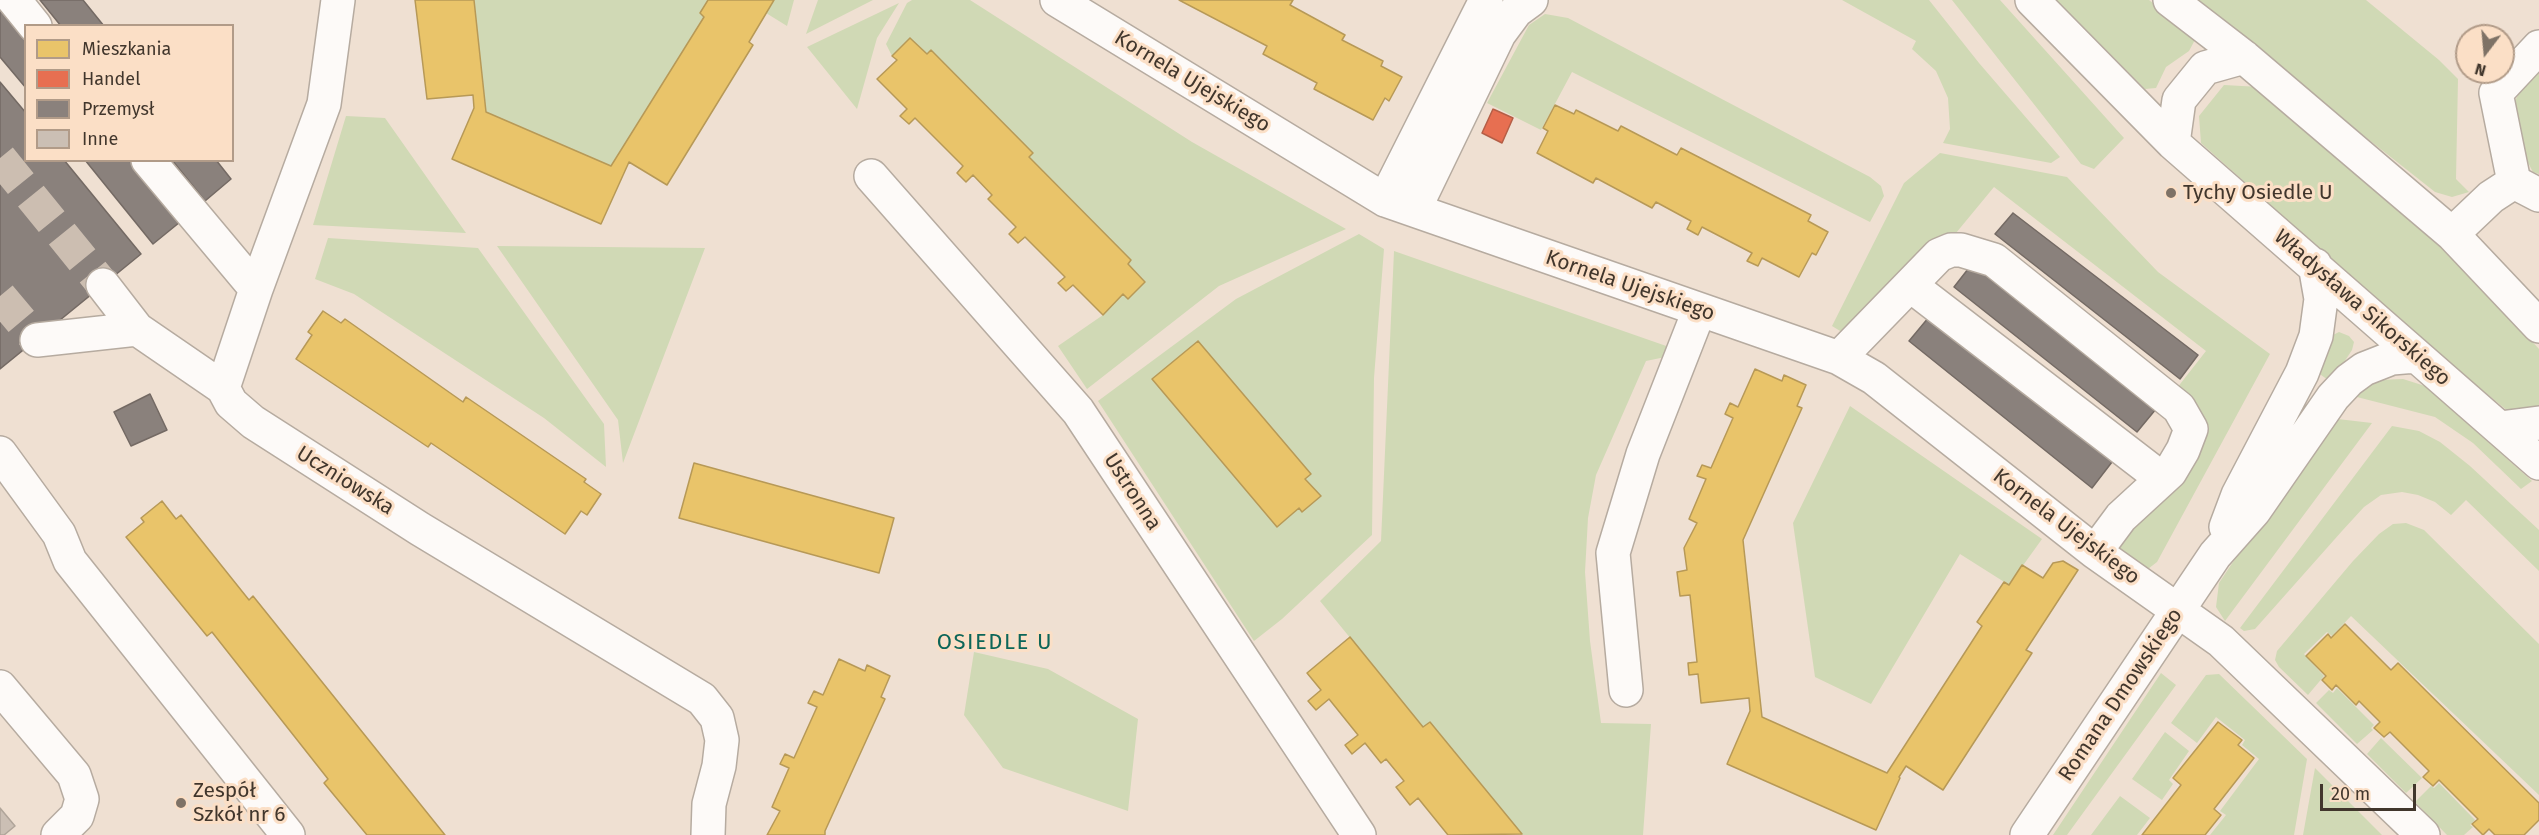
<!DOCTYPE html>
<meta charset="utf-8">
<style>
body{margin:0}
#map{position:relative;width:2539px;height:835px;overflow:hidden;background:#efe0d2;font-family:"Fira Sans",sans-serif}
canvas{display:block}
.legend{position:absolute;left:24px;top:24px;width:210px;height:138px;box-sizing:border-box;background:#fbdfc6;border:2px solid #b19b88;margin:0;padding:8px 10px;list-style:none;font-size:18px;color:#41362c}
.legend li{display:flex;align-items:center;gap:12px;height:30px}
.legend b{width:30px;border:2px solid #b19b88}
.north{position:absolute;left:2455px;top:24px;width:60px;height:60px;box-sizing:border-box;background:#fbdfc6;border:2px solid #b19b88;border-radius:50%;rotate:196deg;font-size:16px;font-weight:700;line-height:24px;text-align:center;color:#41362c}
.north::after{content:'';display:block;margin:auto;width:21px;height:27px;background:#7e7266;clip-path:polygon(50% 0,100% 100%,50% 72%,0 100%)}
.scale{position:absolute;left:2320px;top:784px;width:96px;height:27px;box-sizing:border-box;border:3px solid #41362c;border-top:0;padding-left:8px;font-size:18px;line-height:21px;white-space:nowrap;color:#41362c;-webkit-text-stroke:4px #fbdfc6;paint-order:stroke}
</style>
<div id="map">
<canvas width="2539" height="835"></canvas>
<ul class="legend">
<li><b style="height:16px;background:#e9c46a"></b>Mieszkania</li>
<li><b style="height:16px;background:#e76f51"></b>Handel</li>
<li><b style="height:16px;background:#8a817c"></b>Przemysł</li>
<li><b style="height:16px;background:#cbbfb4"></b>Inne</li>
</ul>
<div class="north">N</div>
<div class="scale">20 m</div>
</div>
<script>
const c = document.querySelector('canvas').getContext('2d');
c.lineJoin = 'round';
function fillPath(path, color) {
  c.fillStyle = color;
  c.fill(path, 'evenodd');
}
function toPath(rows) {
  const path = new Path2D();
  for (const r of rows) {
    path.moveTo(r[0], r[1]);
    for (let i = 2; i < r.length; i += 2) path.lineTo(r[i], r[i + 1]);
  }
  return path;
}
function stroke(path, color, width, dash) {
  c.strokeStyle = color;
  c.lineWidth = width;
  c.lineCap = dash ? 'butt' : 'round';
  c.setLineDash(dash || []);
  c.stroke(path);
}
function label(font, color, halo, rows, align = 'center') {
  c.font = font + ' "Fira Sans",sans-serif';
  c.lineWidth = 6;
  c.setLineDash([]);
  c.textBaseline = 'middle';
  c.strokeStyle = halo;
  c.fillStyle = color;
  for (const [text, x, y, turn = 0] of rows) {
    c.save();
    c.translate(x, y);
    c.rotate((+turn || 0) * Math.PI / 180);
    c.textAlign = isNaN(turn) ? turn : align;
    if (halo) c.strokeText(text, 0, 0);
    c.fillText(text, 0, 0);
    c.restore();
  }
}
fillPath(toPath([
 [474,0,708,0,700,13,704,17,611,166,486,112],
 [774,0,794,0,787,26,766,13],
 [818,0,873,0,806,34],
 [912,0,970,0,1192,142,1346,229,1219,286,1087,389,1058,346,1103,315,1123,294,1128,299,1145,281,1128,264,1131,260,1029,157,1033,153,931,50,927,54,910,38,892,56,886,44,907,3],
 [1842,0,1929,0,1979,63,2060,157,2051,163,1943,143,1950,129,1948,98,1936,71,1912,49,1916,41],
 [1952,0,2000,0,2124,138,2094,169,2081,164],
 [2056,0,2149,0,2197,36,2189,51,2166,67,2156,88,2145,89],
 [2192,0,2366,0,2439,60,2458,79,2456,179,2469,192,2452,197,2435,192],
 [899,3,877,38,857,109,807,47],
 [1545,14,1568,18,1870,177,1881,186,1884,196,1870,222,1572,72,1541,130,1487,103,1529,25],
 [2539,71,2539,174,2533,172,2525,157,2508,115,2518,95],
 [2224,85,2260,87,2439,241,2539,349,2539,407,2509,412,2426,344,2201,143,2199,116],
 [346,116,385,118,466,233,313,225],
 [1940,153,2067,177,2158,272,2270,354,2157,562,2144,572,2114,547,2173,477,2177,388,2206,351,1994,187,1956,233,1939,239,1850,337,1832,326,1904,183],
 [1359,234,1384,249,1374,378,1372,535,1282,619,1254,641,1098,401,1236,299],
 [328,238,478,248,604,424,606,467,544,418,354,294,315,279],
 [497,246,705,248,623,463,618,420],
 [1394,251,1672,348,1670,356,1646,361,1596,475,1588,518,1585,572,1590,641,1601,723,1651,724,1643,835,1520,835,1521,833,1430,722,1423,727,1320,601,1381,541],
 [2339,332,2349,336,2354,342,2352,350,2331,382,2314,370,2329,337],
 [2403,379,2425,386,2532,481,2521,489,2473,443,2435,417,2353,396,2360,387,2378,380],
 [1850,406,2042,539,2009,585,1960,554,1871,704,1815,677,1793,523],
 [2329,418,2372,423,2225,621,2216,607,2219,583],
 [2392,426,2419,431,2440,442,2470,466,2539,530,2539,571,2466,500,2451,515,2435,502,2418,495,2402,492,2381,495,2364,507,2342,531,2255,629,2244,631,2240,628],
 [2406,523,2424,530,2539,644,2539,795,2351,616,2332,636,2327,632,2304,654,2324,676,2308,695,2279,667,2275,660,2277,651,2353,561,2379,534,2393,524],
 [974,652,1048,669,1138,719,1128,811,1003,768,964,715],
 [2161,673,2176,685,2067,835,2053,835],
 [2219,674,2307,759,2294,835,2210,835,2226,815,2220,811,2259,759,2242,745,2245,740,2216,717,2197,743,2171,723,2206,675],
 [2337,688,2374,725,2371,728,2373,730,2357,744,2316,703,2329,690,2333,693],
 [2165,732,2189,751,2169,780,2173,784,2162,800,2132,779],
 [2381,738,2422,778,2406,793,2367,754],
 [2315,768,2382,835,2303,835],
 [2439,783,2475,820,2470,825,2473,827,2464,835,2447,835,2415,802,2431,786,2434,788],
 [2120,796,2150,818,2137,835,2091,835]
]), '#d0d9b5');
const homes = toPath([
 [415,0,474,0,486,112,611,166,704,17,700,13,708,0,774,0,749,42,753,45,667,185,629,162,601,224,452,159,474,108,473,95,427,99,415,0],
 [1179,0,1293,0,1290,5,1345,35,1342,40,1383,61,1381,66,1402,77,1389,101,1385,98,1373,120,1314,89,1317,83,1263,54,1267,46,1179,0],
 [910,38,927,54,931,50,1033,153,1029,157,1131,260,1128,264,1145,282,1128,299,1123,294,1103,315,1073,285,1066,291,1058,283,1065,277,1025,237,1018,243,1009,234,1016,227,988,199,992,195,973,175,966,182,957,173,963,166,915,118,909,124,900,116,907,109,877,79,897,60,892,56,910,38],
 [1555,105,1574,114,1576,110,1618,131,1621,126,1677,155,1681,148,1811,215,1808,221,1828,232,1816,255,1812,253,1799,277,1762,258,1758,266,1747,261,1752,253,1702,227,1698,235,1687,229,1691,221,1656,202,1652,208,1596,178,1593,183,1537,153,1548,131,1543,128,1555,105],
 [323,311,341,323,345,319,463,402,466,397,586,479,584,482,601,494,587,515,581,511,565,534,431,443,428,447,296,359,312,335,308,332,323,311],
 [1198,341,1311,474,1305,479,1321,496,1302,512,1299,508,1277,527,1152,379,1198,341],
 [1755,369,1782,381,1784,375,1806,385,1797,406,1802,408,1743,540,1762,717,1887,773,1982,626,1977,622,2004,582,2009,585,2022,565,2043,578,2053,563,2063,561,2078,570,2026,650,2032,653,1943,790,1906,766,1899,777,1900,778,1876,830,1727,764,1750,711,1749,698,1701,703,1698,674,1689,675,1688,663,1697,662,1690,595,1680,596,1677,572,1687,570,1684,548,1697,523,1689,519,1706,479,1697,476,1702,465,1711,468,1733,418,1725,414,1730,403,1738,407,1755,369],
 [694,463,894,518,879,573,679,518,694,463],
 [162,501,176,519,181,515,249,600,253,596,445,835,367,835,324,783,328,779,212,632,207,636,126,537,144,522,141,518,162,501],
 [2345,624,2391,670,2398,663,2539,803,2539,820,2524,835,2495,835,2489,829,2483,835,2472,824,2478,819,2439,780,2433,786,2423,777,2429,771,2390,732,2384,737,2374,728,2380,722,2359,701,2356,705,2336,685,2332,690,2322,680,2326,676,2306,656,2328,634,2331,638,2345,624],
 [1350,637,1423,727,1430,722,1522,834,1448,835,1418,798,1410,805,1396,787,1404,781,1386,759,1381,763,1365,743,1352,754,1345,745,1358,735,1329,699,1316,710,1308,701,1321,690,1307,673,1350,637],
 [839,659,865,671,867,665,890,676,881,697,885,699,825,831,825,835,767,835,780,811,772,807,789,768,780,764,785,754,794,758,817,707,808,703,814,691,823,695,839,659],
 [2218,722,2242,740,2238,745,2254,758,2214,809,2221,815,2205,835,2142,835,2181,785,2173,778,2218,722]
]);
fillPath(homes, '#e9c46a');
stroke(homes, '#b79957', 1.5);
const shops = toPath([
 [1493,109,1513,118,1502,143,1482,133,1493,109]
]);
fillPath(shops, '#e76f51');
stroke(shops, '#b55e46', 1.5);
const industry = toPath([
 [40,0,83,0,104,26,61,26,40,0],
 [0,4,26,35,26,88,0,57,0,4],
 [0,82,26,113,26,160,64,160,141,254,0,369,0,82],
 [85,160,129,160,180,222,153,244,85,160],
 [172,160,216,160,231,179,205,201,172,160],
 [2013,213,2198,355,2180,379,1995,234,2013,213],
 [1972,264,2156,409,2137,432,1954,287,1972,264],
 [1929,317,2112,462,2092,488,1909,341,1929,317],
 [150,394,167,430,131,446,114,412,150,394]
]);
fillPath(industry, '#8a817c');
stroke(industry, '#746a64', 1.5);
const building = toPath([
 [0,808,15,826,4,835,0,835,0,808]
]);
fillPath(building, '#cbbfb4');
stroke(building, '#b0a59a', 1.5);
stroke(toPath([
 [0,158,103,285],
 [0,296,37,340]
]), '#ccbeb1', 33, [33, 16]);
const minor = toPath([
 [14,0,35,26],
 [338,0,324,104,256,289,223,388,231,403,253,422,420,529,702,699,717,718,722,740,719,766,709,804,708,835],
 [1057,0,1385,200,1839,358,1874,378,2095,552,2221,641,2423,835],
 [2032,0,2173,143,2539,463],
 [2170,0,2244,57,2452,234,2539,326],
 [2173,143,2179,100,2205,68,2244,57],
 [148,160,256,289],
 [871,176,1078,411,1359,835],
 [2514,182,2496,93,2539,47],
 [1385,200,1486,0],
 [1414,210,1499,34,1516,11,1531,0],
 [2452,234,2491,197,2514,182,2539,195],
 [103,285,137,329,223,388],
 [1910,285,2161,478],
 [37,340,137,329],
 [1839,358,1939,255,1951,250,1961,250,1994,260,2179,408,2191,429,2183,450,2170,472,2121,517,2095,552],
 [2500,428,2539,423],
 [0,453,59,534,70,561,288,835],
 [2226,527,2238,495,2302,373,2316,336,2321,299,2315,265],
 [0,687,74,775,82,799,77,816,58,835],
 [1626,690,1613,553,1643,454,1699,311],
 [2027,835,2215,555,2254,511,2333,397,2349,380,2364,369,2392,358,2416,356]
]);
stroke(minor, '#b6aba0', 36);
stroke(minor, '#fdfaf8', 33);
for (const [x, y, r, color] of [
 [2171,193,6,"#7e7266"],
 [181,803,6,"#7e7266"]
]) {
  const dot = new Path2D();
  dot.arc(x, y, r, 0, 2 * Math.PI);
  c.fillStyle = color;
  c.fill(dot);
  stroke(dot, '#fbdfc6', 2);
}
label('21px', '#41362c', '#fbdfc6', [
 ["Kornela Ujejskiego",1192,82,31],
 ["Kornela Ujejskiego",1630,286,19],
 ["Władysława Sikorskiego",2362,308,41],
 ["Uczniowska",345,481,32],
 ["Ustronna",1132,492,57],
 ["Kornela Ujejskiego",2066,527,37],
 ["Romana Dmowskiego",2121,695,-56]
]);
label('21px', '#41362c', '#fbdfc6', [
 ["Tychy Osiedle U",2183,193],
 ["Zespół",193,791],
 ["Szkół nr 6",193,815]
], 'left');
c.letterSpacing = '1.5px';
label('22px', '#0d6659', '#fbdfc6', [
 ["OSIEDLE U",995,643]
]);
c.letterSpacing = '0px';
</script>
